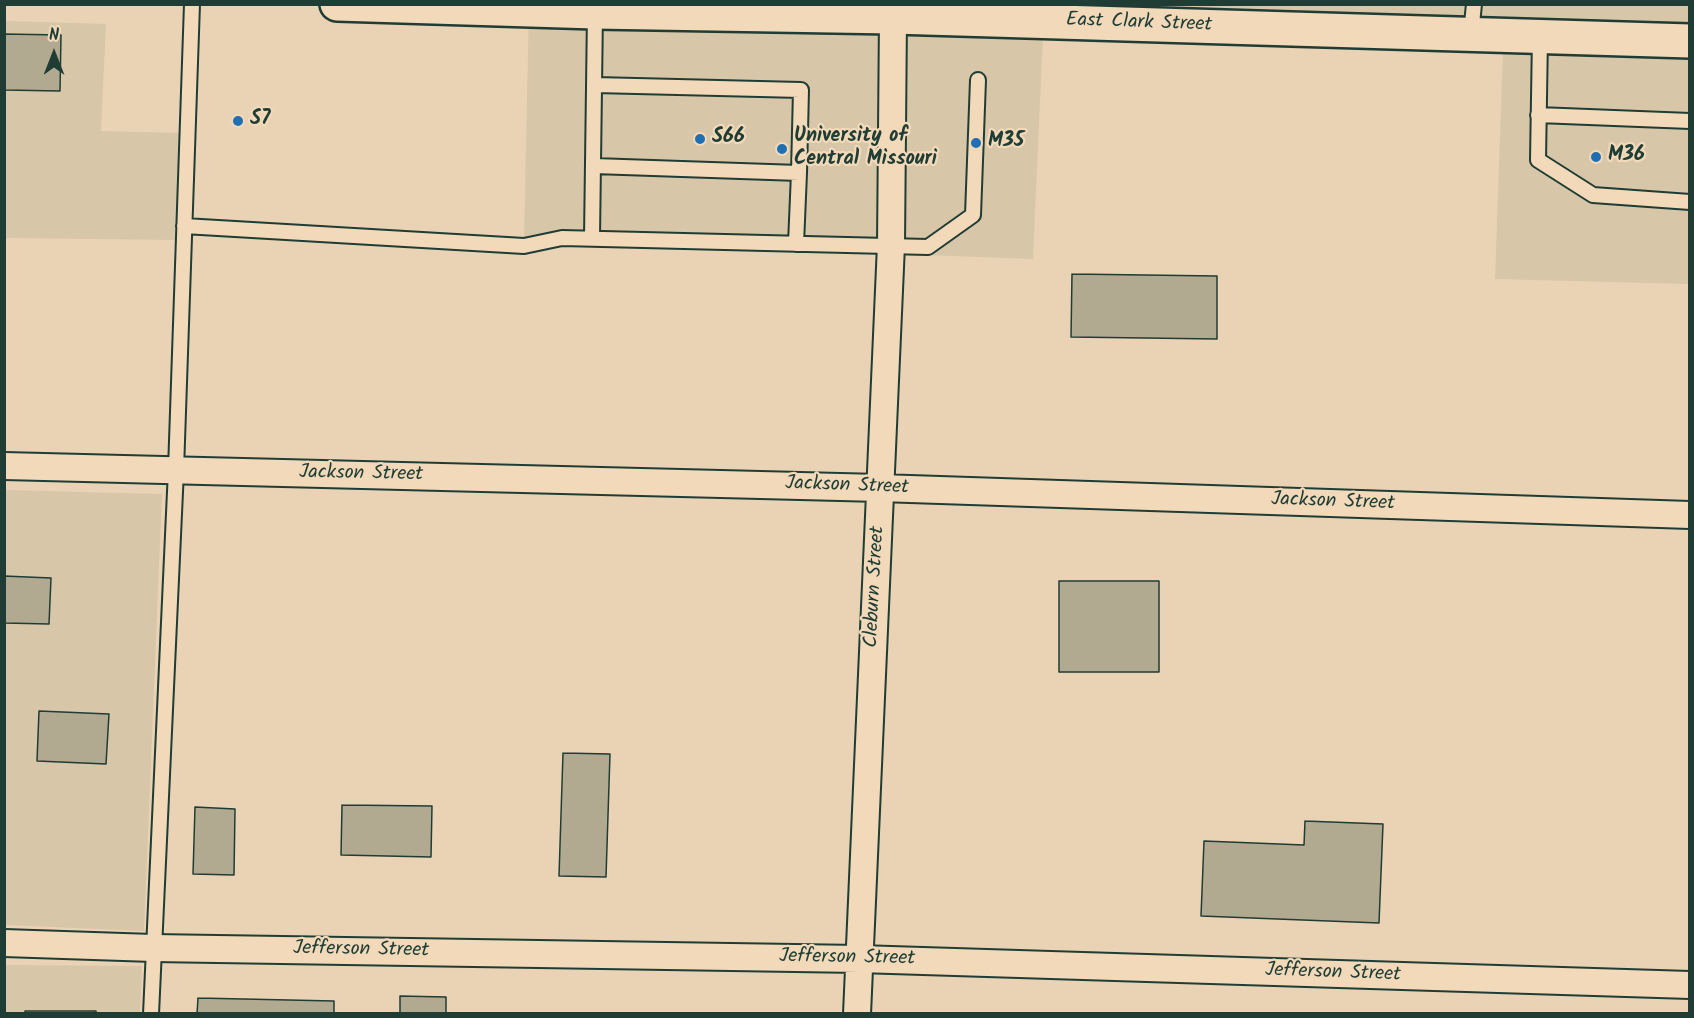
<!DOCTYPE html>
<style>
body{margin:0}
#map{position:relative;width:1694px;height:1018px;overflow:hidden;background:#e9d3b4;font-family:Kalam,sans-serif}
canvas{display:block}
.frame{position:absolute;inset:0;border:6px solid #1f3d34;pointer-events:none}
.north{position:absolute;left:24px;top:24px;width:60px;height:60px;-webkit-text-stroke:4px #f1d9b9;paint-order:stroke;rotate:0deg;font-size:16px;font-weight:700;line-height:24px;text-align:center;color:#1f3d34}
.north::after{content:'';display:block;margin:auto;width:21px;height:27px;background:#1f3d34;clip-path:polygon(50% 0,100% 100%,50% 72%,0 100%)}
</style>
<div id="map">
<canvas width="1694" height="1018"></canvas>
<div class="frame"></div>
<div class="north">N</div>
</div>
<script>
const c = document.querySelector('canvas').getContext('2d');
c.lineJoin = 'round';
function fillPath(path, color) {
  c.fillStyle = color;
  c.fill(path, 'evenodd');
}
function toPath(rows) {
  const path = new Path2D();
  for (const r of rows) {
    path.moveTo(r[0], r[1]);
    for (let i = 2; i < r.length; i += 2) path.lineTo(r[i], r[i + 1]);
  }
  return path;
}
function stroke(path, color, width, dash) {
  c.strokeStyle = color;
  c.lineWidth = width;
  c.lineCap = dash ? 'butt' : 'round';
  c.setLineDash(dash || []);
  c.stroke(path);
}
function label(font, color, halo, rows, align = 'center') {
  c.font = font + ' Kalam,sans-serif';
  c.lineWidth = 4.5;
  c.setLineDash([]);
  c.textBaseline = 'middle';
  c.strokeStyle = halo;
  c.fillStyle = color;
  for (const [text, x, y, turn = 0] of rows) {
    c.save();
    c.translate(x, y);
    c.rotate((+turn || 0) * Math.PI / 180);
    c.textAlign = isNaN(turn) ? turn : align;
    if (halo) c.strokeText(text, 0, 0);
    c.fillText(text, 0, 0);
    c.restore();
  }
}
fillPath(toPath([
 [529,5,1689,5,1689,284,1495,279,1504,21,1044,10,1033,259,524,240],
 [5,21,106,24,101,131,183,133,177,240,5,238],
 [5,490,162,494,144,931,5,925],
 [5,965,142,966,140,1013,5,1014]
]), '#d8c6a9');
const building = toPath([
 [4,34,61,35,60,91,4,90,4,34],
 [1072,274,1217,276,1217,339,1071,337,1072,274],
 [4,576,51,578,49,624,4,623,4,576],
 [1059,581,1159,581,1159,672,1059,672,1059,581],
 [39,711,109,714,106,764,37,761,39,711],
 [563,753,610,754,606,877,559,876,563,753],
 [342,805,432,806,431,857,341,855,342,805],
 [195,807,235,809,234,875,193,874,195,807],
 [1305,821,1383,824,1379,923,1201,916,1204,841,1304,845,1305,821],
 [400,996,446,997,446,1014,400,1014,400,996],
 [198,998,334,1001,334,1014,197,1014,198,998],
 [25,1011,96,1011,96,1014,25,1014,25,1011]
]);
fillPath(building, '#b1a990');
stroke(building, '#1f3d34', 1.5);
const lane = toPath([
 [1471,34,1474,4],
 [1540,36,1538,160,1593,195,1690,202],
 [1538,115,1690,121],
 [594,166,799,173,801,90,595,85],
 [184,226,524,246,562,238,928,247,973,215,978,80],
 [592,238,595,12],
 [796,244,799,173],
 [151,1014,176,470,192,4]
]);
const street = toPath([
 [4,466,880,488,1690,515],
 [4,943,153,948,859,959,1690,985],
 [857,1014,891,245,893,17]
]);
const secondary = toPath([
 [337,4,595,12,893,17,1690,41]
]);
stroke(lane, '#1f3d34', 18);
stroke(street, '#1f3d34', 30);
stroke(secondary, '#1f3d34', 38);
stroke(lane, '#f1d9b9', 14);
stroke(street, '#f1d9b9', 26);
stroke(secondary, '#f1d9b9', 33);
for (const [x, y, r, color] of [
 [238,121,6,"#1f6fb2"],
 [700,139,6,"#1f6fb2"],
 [976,143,6,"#1f6fb2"],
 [782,149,6,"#1f6fb2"],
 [1596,157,6,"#1f6fb2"]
]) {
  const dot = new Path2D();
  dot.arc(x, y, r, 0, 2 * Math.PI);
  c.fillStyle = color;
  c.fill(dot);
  stroke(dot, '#f1d9b9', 2);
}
label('20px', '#1f3d34', '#f1d9b9', [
 ["East Clark Street",1139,24,2],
 ["Jackson Street",361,475,1],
 ["Jackson Street",847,487,2],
 ["Jackson Street",1333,503,2],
 ["Cleburn Street",876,587,-87],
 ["Jefferson Street",361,951,1],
 ["Jefferson Street",847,959,1],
 ["Jefferson Street",1333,974,2]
]);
label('bold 20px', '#1f3d34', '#f1d9b9', [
 ["S7",250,121],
 ["University of",794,138],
 ["Central Missouri",794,161],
 ["S66",712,139],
 ["M35",988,143],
 ["M36",1608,157]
], 'left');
</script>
